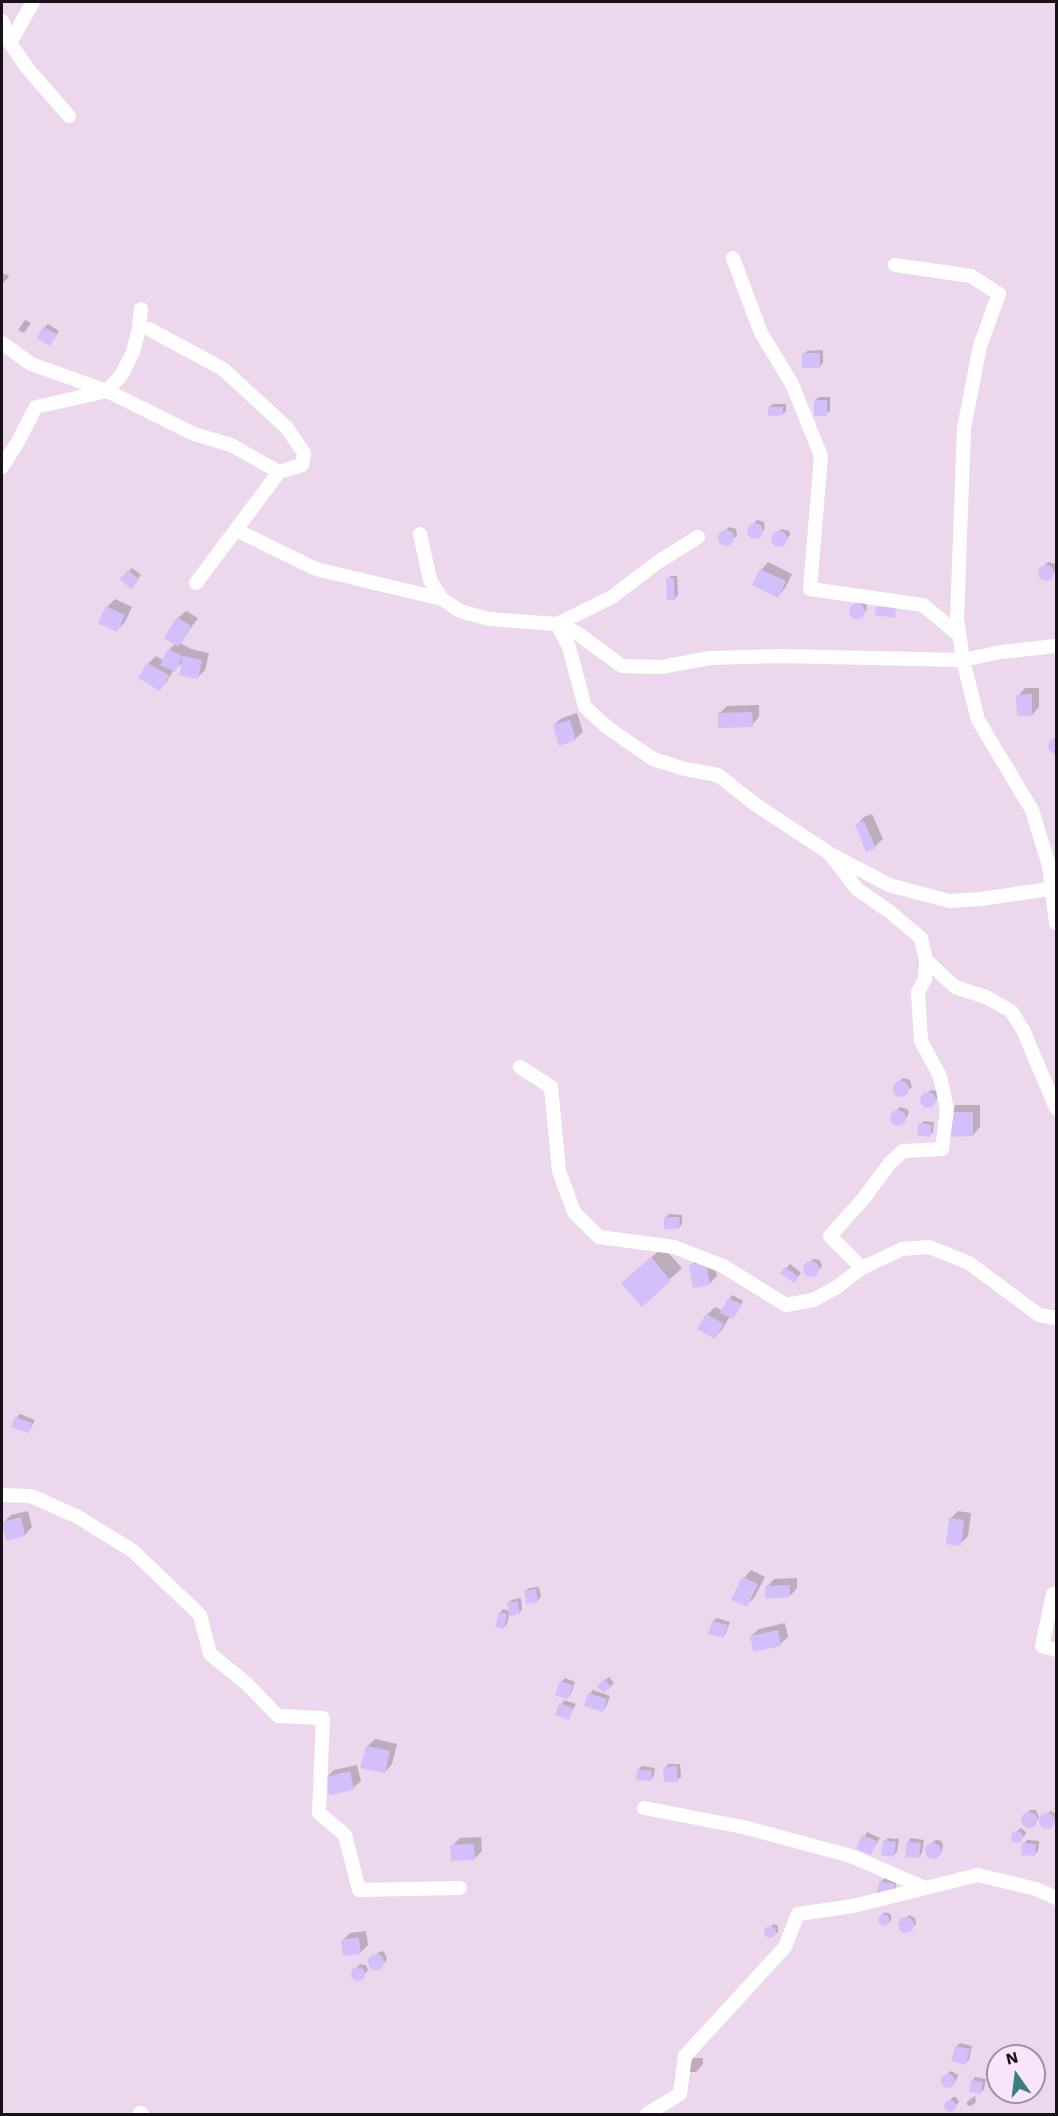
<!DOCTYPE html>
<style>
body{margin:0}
#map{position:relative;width:1058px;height:2116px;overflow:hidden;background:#ecd7ec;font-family:"Work Sans",sans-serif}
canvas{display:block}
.frame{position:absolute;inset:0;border:3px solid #181118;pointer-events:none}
.north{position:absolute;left:986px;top:2044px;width:60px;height:60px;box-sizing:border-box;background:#fae4f9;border:2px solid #a0909f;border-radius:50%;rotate:346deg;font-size:16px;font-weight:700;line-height:24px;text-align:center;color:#181118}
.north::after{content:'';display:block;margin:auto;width:21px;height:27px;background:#378080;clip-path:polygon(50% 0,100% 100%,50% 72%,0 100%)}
</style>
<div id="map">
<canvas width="1058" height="2116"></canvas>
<div class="frame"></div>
<div class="north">N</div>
</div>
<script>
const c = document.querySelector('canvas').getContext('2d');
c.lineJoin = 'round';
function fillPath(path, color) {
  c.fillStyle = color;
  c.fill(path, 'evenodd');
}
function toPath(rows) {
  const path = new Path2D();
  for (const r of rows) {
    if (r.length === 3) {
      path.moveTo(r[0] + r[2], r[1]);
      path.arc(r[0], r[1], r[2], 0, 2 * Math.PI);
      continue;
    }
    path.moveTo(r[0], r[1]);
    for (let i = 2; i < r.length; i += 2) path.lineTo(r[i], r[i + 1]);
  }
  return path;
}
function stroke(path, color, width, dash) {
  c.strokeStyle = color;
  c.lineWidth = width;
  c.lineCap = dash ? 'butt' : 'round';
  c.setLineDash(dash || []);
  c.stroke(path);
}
fillPath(toPath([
 [3,274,8,275,9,277,2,284],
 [25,320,31,323,24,333,18,330],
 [48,324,59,331,50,344,44,328],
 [823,350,823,363,819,367,804,354,807,351],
 [819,397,830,397,830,411,826,414,815,400],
 [773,404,786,404,786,411,783,414,769,407],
 [757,520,764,522,765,529,756,537,750,535,748,529],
 [729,527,736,529,737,536,727,544,724,544,720,536],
 [781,529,789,531,790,534,784,545,777,546,773,541,774,535],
 [768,562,792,574,785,588,778,596,761,570],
 [1048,562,1055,564,1056,567,1054,574,1047,579,1041,577,1039,571],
 [132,568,141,575,134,583,129,571],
 [671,576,677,576,678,595,674,599,668,579],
 [115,599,132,607,125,622,117,630,107,607],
 [859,600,866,602,867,609,862,616,854,617,851,610],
 [186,611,198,618,180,643,191,649,209,653,205,670,197,678,183,662,174,670,167,681,160,689,140,678,148,664,156,656,164,661,170,649,176,643,178,618],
 [1025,688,1039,688,1039,707,1032,715,1018,696],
 [759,705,759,717,752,725,719,714,727,706],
 [577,713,583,732,575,739,554,725,562,718],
 [872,814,883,839,875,846,857,825,864,817],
 [903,1078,910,1080,912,1087,902,1095,896,1093,895,1087],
 [931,1090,937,1091,938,1098,929,1106,923,1104,922,1098],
 [956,1105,980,1105,980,1127,973,1135,948,1113],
 [900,1107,907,1109,909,1112,906,1119,899,1124,893,1122,891,1116],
 [924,1121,934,1122,933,1132,930,1135,921,1124],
 [669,1214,682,1215,682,1224,679,1228,665,1218],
 [663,1247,682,1268,642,1305,635,1272],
 [713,1256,717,1276,709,1284,691,1266,699,1258],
 [813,1259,820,1260,822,1267,812,1275,806,1273,805,1267],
 [790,1264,801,1273,797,1278,782,1273],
 [732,1295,743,1301,736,1314,733,1317,730,1316,722,1330,715,1337,707,1315,715,1307,723,1311],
 [20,1414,35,1420,29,1431,16,1418],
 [28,1511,32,1527,25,1535,3,1523,11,1515],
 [958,1511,971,1513,968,1536,960,1544,951,1518],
 [751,1570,765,1577,754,1598,746,1606,733,1599,744,1578],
 [797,1578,797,1588,790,1596,767,1587,774,1579],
 [539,1587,541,1597,537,1601,526,1591,529,1588],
 [521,1598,522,1609,519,1613,509,1614,507,1624,503,1628,500,1613,503,1609,510,1611,508,1603,512,1600],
 [717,1618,730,1622,726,1633,723,1637,713,1621],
 [785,1623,788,1637,780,1644,751,1636,759,1629],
 [609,1677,614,1683,604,1691,602,1683],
 [565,1678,575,1682,571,1694,568,1697,561,1682],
 [593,1690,610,1696,606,1707,602,1710,590,1694],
 [564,1700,576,1704,568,1718,557,1714],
 [375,1739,397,1744,392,1764,385,1772,367,1747],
 [668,1764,680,1764,681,1777,677,1780,665,1768],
 [357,1765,361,1781,353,1788,327,1777,334,1770],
 [642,1766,655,1768,654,1776,650,1780,638,1770],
 [1030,1810,1036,1810,1039,1818,1030,1826,1026,1826,1023,1823,1023,1817],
 [1051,1811,1056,1814,1056,1821,1048,1827,1044,1827,1041,1822,1043,1816],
 [1021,1828,1026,1832,1026,1834,1018,1841,1014,1840,1014,1833],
 [867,1832,880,1838,871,1853,858,1848],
 [481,1837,482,1851,474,1859,452,1846,460,1838],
 [888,1838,899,1839,897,1852,894,1855,885,1841],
 [911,1838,924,1840,922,1853,919,1857,908,1842],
 [936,1840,941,1841,943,1845,942,1851,934,1858,928,1856,926,1853,928,1846],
 [1027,1840,1039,1841,1038,1851,1035,1854,1024,1844],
 [885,1878,897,1881,894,1894,881,1881],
 [886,1918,5.5],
 [909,1915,915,1918,916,1924,907,1932,900,1926,903,1920],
 [773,1924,778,1926,778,1932,772,1937,766,1935,765,1933],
 [366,1931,368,1945,361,1952,343,1940,350,1933],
 [381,1951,384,1952,387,1958,386,1961,379,1968,373,1967,370,1961,371,1958],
 [360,1964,366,1965,368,1970,361,1979,354,1978,352,1973],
 [960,2043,972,2046,969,2060,965,2063,957,2046],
 [694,2058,703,2058,703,2064,696,2072,687,2072,686,2066],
 [951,2071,958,2075,956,2081,947,2086,943,2082,945,2076],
 [975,2077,986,2079,984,2089,981,2093,972,2081],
 [975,2096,976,2102,971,2106,967,2105,967,2102],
 [953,2097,956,2097,959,2102,951,2111,948,2111,945,2106]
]), '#0003');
fillPath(toPath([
 [43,327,57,334,50,346,37,338],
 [802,353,820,353,820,368,802,368],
 [814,400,827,400,827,416,814,416],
 [768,407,783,407,783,415,768,416],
 [755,531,8],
 [726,538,8],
 [779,539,8],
 [1046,573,8],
 [760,569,786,581,778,598,752,585],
 [128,570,139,579,131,589,120,579],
 [666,578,674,578,675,600,667,600],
 [857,611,8],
 [106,606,125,615,117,632,98,623],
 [876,606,896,608,895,618,875,615],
 [177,617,191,626,178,647,164,638],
 [168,649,183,656,202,660,198,679,179,675,183,656,175,672,160,665],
 [147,663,169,675,160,691,138,678],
 [1032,694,1032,716,1017,716,1016,695],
 [752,712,753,727,718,728,718,713],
 [570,720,576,740,559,746,553,725],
 [1053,738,1056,738,1056,754,1053,754,1048,748,1049,741],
 [864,821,876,848,866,852,855,824],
 [901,1089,8],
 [928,1100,8],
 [898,1118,8],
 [947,1112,973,1112,973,1136,947,1137],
 [919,1123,932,1125,930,1137,917,1135],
 [664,1217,680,1217,679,1229,664,1229],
 [651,1257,671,1281,642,1307,621,1283],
 [811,1269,8],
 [706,1262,710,1285,693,1288,689,1265],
 [785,1267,799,1277,794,1283,780,1273],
 [728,1298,741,1304,733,1319,720,1313],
 [706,1314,724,1324,715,1339,697,1329],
 [15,1417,32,1423,29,1433,11,1427],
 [21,1517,25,1536,6,1541,2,1522],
 [949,1518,964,1520,961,1546,946,1544],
 [742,1577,758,1584,747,1607,731,1600],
 [790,1585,790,1597,766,1599,765,1586],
 [536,1589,538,1602,526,1604,524,1591],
 [518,1601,520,1614,509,1616,507,1603],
 [499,1612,507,1614,504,1629,495,1627],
 [712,1621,728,1625,723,1638,708,1634],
 [778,1630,781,1646,753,1652,750,1636],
 [605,1679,611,1687,603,1693,597,1686],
 [560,1681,573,1685,568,1699,555,1695],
 [588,1693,607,1699,603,1712,584,1706],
 [559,1703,573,1708,569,1720,555,1715],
 [366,1746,390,1751,385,1773,360,1768],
 [677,1766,678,1782,664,1782,663,1767],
 [637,1769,652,1771,651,1781,636,1780],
 [350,1771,354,1790,329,1795,325,1777],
 [1029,1820,8],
 [1047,1821,8],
 [1017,1837,6],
 [862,1835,877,1841,871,1855,856,1849],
 [883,1840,896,1842,894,1857,881,1855],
 [907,1841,921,1843,919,1858,905,1857],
 [933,1851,8],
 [1022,1843,1036,1844,1035,1856,1021,1855],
 [474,1844,475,1860,451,1861,450,1845],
 [880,1881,895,1884,891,1899,876,1896],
 [884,1920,5.5],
 [906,1925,8],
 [770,1932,6],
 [359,1937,361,1954,343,1956,341,1940],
 [376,1962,8],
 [358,1974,7],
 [955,2046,970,2049,966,2065,951,2061],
 [948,2081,7],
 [971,2080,983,2082,981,2094,969,2092],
 [950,2106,6]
]), '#d3bffa');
stroke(toPath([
 [2,21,10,43,28,69,69,116],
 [10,43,33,2],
 [733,258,761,333,792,384,821,456,810,589,923,605,959,635],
 [895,265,971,276,999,294,980,346,964,428,957,619,963,660,978,720,1032,810,1049,866,1056,923],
 [149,329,223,369,286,427,304,453,302,465,279,472,196,583],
 [2,343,31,364,107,391,194,434,231,445,279,472],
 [2,467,17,443,36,407,107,391,122,374,133,352,139,328,141,309],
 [236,530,316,569,442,599],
 [420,534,430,580,442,599,460,611,489,619,557,624,577,633,622,666,661,667,710,658,781,656,963,660,1001,652,1056,646],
 [698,537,658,562,612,597,557,624,569,647,585,707,608,728,653,759,685,769,718,775,756,805,829,853,857,889,890,912,921,938,926,960,955,987,986,997,1011,1011,1023,1030,1056,1108],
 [834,856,889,885,949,901,981,899,1056,888],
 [520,1067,551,1087,559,1171,574,1212,599,1237,674,1247,723,1266,786,1305,813,1300,837,1287,862,1268,902,1249,929,1247,969,1263,1039,1315,1056,1318],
 [862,1268,830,1236,864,1198,890,1163,903,1151,942,1149,947,1109,940,1076,921,1041,918,992,925,979,926,960],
 [2,1495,31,1496,78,1517,133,1551,200,1615,210,1654,246,1683,278,1716,323,1718,319,1813,345,1835,359,1890,460,1888],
 [1053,1594,1042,1646,1056,1650],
 [644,1808,743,1827,851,1856,925,1888],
 [140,2113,142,2114],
 [647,2114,680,2094,685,2056,785,1947,798,1914,853,1906,978,1875,1036,1889,1056,1898]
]), '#fff', 14);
</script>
